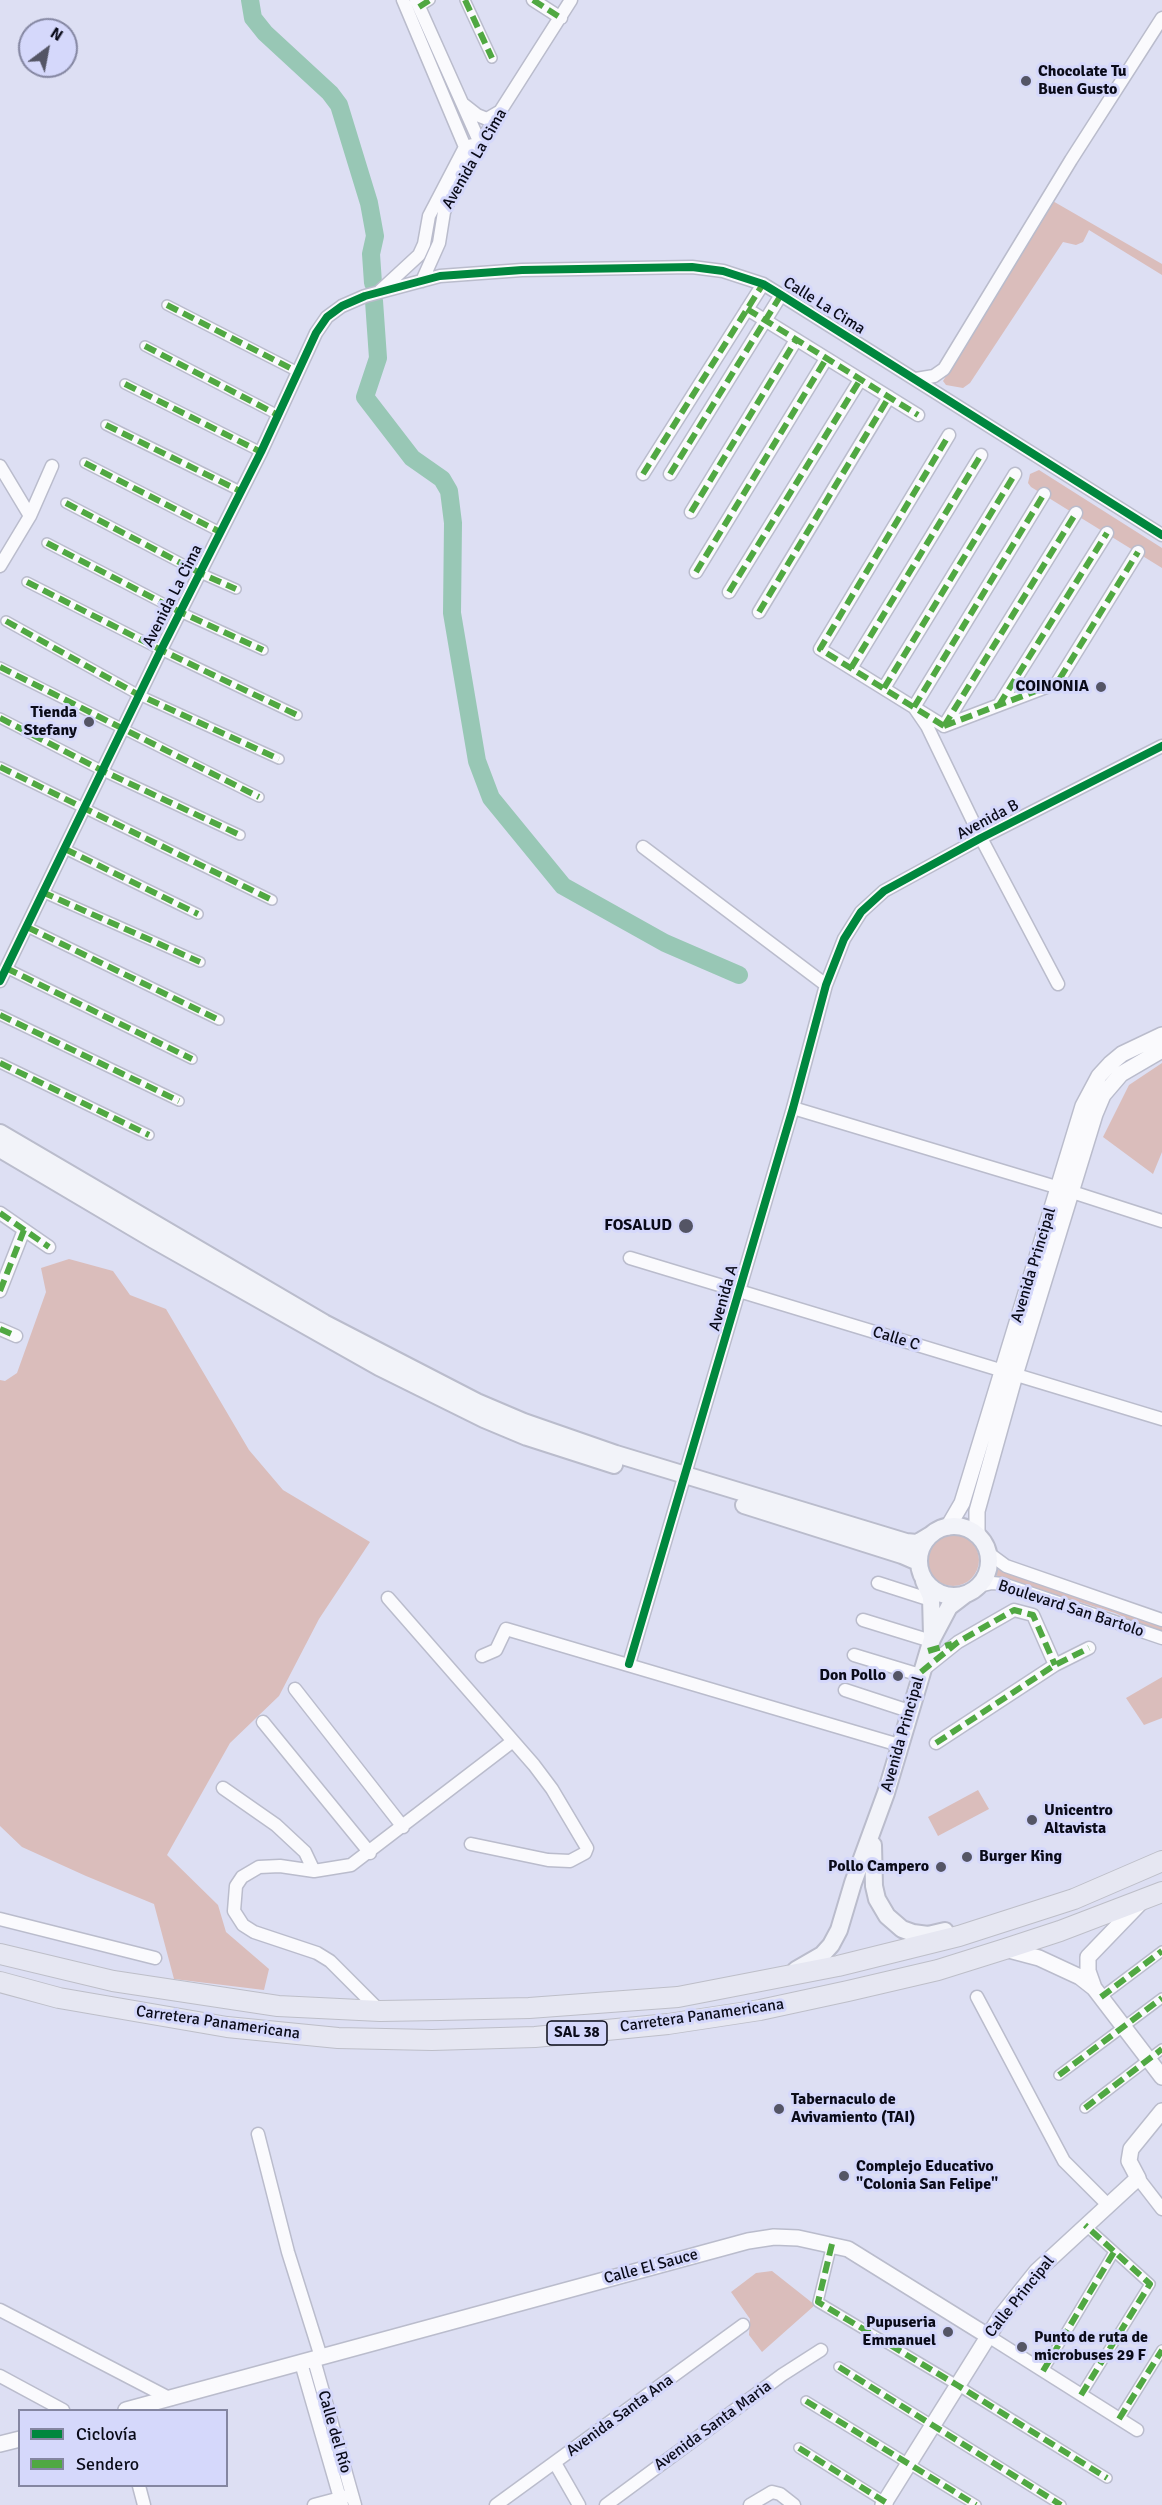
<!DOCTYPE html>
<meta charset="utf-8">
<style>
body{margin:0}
#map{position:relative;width:1162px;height:2505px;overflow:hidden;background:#dddff3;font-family:Signika,sans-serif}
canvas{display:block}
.legend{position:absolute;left:18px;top:2409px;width:210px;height:78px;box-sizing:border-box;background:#d5d8fb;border:2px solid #8486a1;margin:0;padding:8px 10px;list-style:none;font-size:18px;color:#0a0b19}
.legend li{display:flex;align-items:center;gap:12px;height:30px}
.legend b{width:30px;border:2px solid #8486a1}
.north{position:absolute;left:18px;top:18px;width:60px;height:60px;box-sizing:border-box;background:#d5d8fb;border:2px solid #8486a1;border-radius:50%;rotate:32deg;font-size:16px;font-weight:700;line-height:24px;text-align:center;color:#0a0b19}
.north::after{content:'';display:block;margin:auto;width:21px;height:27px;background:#545565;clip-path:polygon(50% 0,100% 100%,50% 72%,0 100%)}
</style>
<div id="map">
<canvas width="1162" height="2505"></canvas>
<ul class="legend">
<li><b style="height:8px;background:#00873e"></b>Ciclovía</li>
<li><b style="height:8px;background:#50a842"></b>Sendero</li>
</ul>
<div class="north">N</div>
</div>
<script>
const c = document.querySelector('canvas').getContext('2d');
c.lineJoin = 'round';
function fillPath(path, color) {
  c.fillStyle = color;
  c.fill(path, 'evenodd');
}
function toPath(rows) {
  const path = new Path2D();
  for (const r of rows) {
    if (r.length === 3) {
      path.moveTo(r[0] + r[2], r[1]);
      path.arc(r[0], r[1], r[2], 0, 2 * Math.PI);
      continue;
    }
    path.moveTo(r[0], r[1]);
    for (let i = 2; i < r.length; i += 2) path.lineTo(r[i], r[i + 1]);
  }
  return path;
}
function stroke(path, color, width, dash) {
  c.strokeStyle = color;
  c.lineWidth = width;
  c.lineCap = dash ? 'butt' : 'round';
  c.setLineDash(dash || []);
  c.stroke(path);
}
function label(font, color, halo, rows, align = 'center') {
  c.font = font + ' Signika,sans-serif';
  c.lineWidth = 6;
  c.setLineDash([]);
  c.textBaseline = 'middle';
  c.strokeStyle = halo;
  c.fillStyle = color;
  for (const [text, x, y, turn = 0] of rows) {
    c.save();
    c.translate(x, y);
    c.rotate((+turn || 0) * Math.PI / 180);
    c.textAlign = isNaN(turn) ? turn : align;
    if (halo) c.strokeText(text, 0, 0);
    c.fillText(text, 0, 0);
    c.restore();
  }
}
fillPath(toPath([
 [1051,200,1162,264,1162,275,1089,230,1083,242,1076,245,1063,242,970,383,963,388,946,385,943,381],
 [1039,470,1162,548,1162,568,1031,487,1028,483,1030,474],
 [1162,1063,1162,1152,1153,1174,1103,1137,1129,1085],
 [69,1259,113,1271,130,1295,166,1309,249,1450,283,1490,370,1542,319,1619,279,1696,230,1743,167,1855,218,1905,226,1932,269,1969,264,1990,174,1979,154,1904,86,1876,22,1847,0,1826,0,1380,5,1381,17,1373,46,1292,41,1268],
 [953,1560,26],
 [996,1569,1069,1591,1162,1625,1162,1634,1115,1613,999,1577,994,1574],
 [1162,1677,1162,1718,1144,1725,1126,1698],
 [978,1790,989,1809,938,1836,928,1817],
 [772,2271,815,2305,762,2352,749,2335,750,2319,731,2292,756,2273]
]), '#dabdbb');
stroke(toPath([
 [250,0,253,18,265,33,330,93,339,105,369,203,375,236,371,254,373,283],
 [374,301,378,358,365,397,412,458,442,479,449,491,453,523,452,613,477,761,491,798,563,886,665,943,739,975]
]), '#98c7b5', 18);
const pedestrian = toPath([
 [465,0,492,58],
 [419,7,430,0],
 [167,305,298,372],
 [145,346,278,415],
 [125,384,261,452],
 [106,425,240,491],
 [85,463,220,532],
 [66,503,200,573,236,589],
 [47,543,180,612,263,650],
 [27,582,161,650,297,715],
 [6,621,139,695,279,759],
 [0,667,259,797],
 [0,718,103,771,240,835],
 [0,767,272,900],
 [65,849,198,914],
 [42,892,200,962],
 [27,927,219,1020],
 [6,968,192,1059],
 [0,1015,179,1101],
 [0,1063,149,1135],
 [1101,1997,1162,1951],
 [1059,2075,1162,1998],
 [1085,2108,1162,2049],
 [832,2244,818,2302,957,2385,1107,2478],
 [839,2367,1061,2505],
 [1043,2371,1114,2252],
 [1081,2395,1150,2284,1085,2225],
 [806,2401,976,2505],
 [1119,2419,1162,2350],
 [799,2448,888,2504]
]);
const minor = toPath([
 [403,0,465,147],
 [416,0,480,143],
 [533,0,561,18],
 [463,104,477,115,487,119,499,112],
 [422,281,439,243,444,212,449,200,480,143,571,0],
 [380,291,419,255,424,244,429,216,465,147,480,143],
 [747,309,918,415],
 [916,379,934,376,944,369,1071,160,1162,18],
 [0,466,30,516],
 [643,474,763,284],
 [670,474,781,295],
 [1044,494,914,707,927,726,981,838,1058,984],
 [691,512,796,340],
 [0,566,30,516,52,466],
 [696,572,826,359],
 [729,592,860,380],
 [759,612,889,397],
 [851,668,981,455],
 [884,688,1015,474],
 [999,705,1107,533],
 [944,726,820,649,949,435],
 [944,726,1057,683,1138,552],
 [944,726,1076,513],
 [643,847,826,985],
 [0,981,161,650,261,452,316,333,327,317,342,306,365,296,440,276,522,270,692,267,723,271,763,284,781,295,1162,535],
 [793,1108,1066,1190,1162,1221],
 [0,1213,49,1247],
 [630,1258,1162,1419],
 [0,1291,24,1230],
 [0,1329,16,1336],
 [987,1552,1006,1566,1162,1620],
 [878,1583,931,1600],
 [979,1586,992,1583,1003,1584,1162,1638],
 [388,1598,534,1765,552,1789,587,1848,585,1853,570,1861,548,1860,471,1844],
 [863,1620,931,1641],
 [854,1655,920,1675],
 [482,1656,496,1650,506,1629,899,1745],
 [629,1664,793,1108,826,985,844,939,861,912,884,891,981,838,1162,746],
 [923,1670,958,1642,1014,1610,1033,1615,1055,1665],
 [295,1689,403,1827],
 [845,1690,909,1711],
 [263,1722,370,1853],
 [936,1743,1055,1665,1089,1648],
 [223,1788,276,1825,305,1852,314,1871],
 [0,1919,155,1958],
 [977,1997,1064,2161,1107,2204],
 [379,2010,330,1961,317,1953,254,1932,243,1925,234,1911,236,1886,242,1877,259,1867,280,1866,314,1871,351,1865,513,1741],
 [258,2134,288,2252,321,2357],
 [1138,2178,1162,2209],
 [0,2310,171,2399],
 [988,2336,1137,2430],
 [314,2360,355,2505],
 [301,2363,342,2505],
 [0,2376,63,2410],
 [555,2463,579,2505],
 [139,2486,144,2505],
 [314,2505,348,2496],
 [496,2505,743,2325],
 [606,2505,782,2375,821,2350],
 [750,2505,772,2492,780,2494,794,2505]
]);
const tertiary = toPath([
 [948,1527,962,1503,1083,1106,1099,1076,1110,1064,1122,1054,1162,1035],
 [977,1535,977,1511,1015,1375,1095,1114,1103,1095,1121,1074,1162,1050],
 [1142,1901,1088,1957,1088,1971,1094,1988,1162,2077],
 [1005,1949,1039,1958,1080,1977,1094,1988],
 [126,2410,748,2241,774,2237,798,2238,848,2249,988,2336],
 [0,2444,20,2439],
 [883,2505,1001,2316,1037,2271,1138,2178,1129,2161,1131,2149,1162,2111]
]);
const secondary = toPath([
 [0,1133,324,1323,477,1402,524,1422,616,1454,906,1542,917,1543,932,1534],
 [0,1149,154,1240,379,1367,484,1419,527,1437,614,1465],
 [744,1505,902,1555,918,1562],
 [954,1561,35],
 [924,1581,931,1597,932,1635],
 [873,1845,874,1886,877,1899,887,1916,902,1929,913,1933,928,1935,945,1931],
 [796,1970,822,1955,831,1945,839,1930,853,1883,886,1793,932,1639,949,1607,966,1594]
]);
const trunk = toPath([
 [0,1954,113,1981,278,2006,380,2011,440,2010,529,2008,678,1997,838,1966,959,1936,1074,1899,1162,1861],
 [0,1982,59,1998,227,2027,338,2038,432,2040,535,2037,668,2024,760,2010,848,1991,938,1970,1005,1949,1060,1931,1162,1892]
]);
stroke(pedestrian, '#babccc', 12);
stroke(minor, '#babccc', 15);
stroke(tertiary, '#babccc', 18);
stroke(secondary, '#babccc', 20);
stroke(trunk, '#bdbec8', 22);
stroke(pedestrian, '#fafafd', 9);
stroke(minor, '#fafafd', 12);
stroke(tertiary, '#fafafd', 15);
stroke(secondary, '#f2f3f9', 16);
stroke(trunk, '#e6e7f2', 20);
stroke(toPath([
 [465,0,492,58],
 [533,0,561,18],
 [419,7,430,0],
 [167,305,298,372],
 [747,309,918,415],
 [145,346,278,415],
 [125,384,261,452],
 [106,425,240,491],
 [85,463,220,532],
 [643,474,763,284],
 [670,474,781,295],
 [66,503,200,573,236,589],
 [691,512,796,340],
 [47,543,180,612,263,650],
 [696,572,826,359],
 [27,582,161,650,297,715],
 [729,592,860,380],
 [759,612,889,397],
 [6,621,139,695,279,759],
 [0,667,259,797],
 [851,668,981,455],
 [884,688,1015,474],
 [999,705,1107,533],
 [914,707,1044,494],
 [0,718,103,771,240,835],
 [944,726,820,649,949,435],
 [944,726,1057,683,1138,552],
 [944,726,1076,513],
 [0,767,272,900],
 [65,849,198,914],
 [42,892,200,962],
 [27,927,219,1020],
 [6,968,192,1059],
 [0,1015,179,1101],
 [0,1063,149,1135],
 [0,1213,49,1247],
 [0,1291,24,1230],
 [0,1329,16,1336],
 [928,1651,952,1644],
 [921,1672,958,1642,1014,1610,1033,1615,1055,1665],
 [936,1743,1055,1665,1089,1648],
 [1101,1997,1162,1951],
 [1059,2075,1162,1998],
 [1085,2108,1162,2049],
 [832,2244,818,2302,957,2385,1107,2478],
 [839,2367,1061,2505],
 [1043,2371,1114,2252],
 [1081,2395,1150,2284,1085,2225],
 [806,2401,976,2505],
 [1119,2419,1162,2350],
 [799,2448,890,2505]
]), '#50a842', 6, [12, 6]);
stroke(toPath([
 [0,981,161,650,261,452,316,333,327,317,342,306,365,296,440,276,522,270,692,267,723,271,763,284,781,295,1162,535],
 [629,1664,793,1108,826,985,844,939,861,912,884,891,981,838,1162,746]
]), '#00873e', 8);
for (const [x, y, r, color] of [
 [1026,81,6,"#545565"],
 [1101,687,6,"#545565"],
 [89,722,6,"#545565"],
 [686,1226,8,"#545565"],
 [898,1676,6,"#545565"],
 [1032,1820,6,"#545565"],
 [967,1857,6,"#545565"],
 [941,1867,6,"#545565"],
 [779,2109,6,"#545565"],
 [844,2176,6,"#545565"],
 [948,2332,6,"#545565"],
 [1022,2347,6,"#545565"]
]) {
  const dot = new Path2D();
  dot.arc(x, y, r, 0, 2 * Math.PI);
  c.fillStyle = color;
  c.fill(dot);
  stroke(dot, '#d5d8fb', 2);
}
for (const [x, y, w] of [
 [577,2033,60]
]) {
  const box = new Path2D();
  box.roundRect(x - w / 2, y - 12, w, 24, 4.5);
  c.fillStyle = '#d5d8fb';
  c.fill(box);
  stroke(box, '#0a0b19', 1.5);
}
label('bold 15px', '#0a0b19', null, [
 ["SAL 38",577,2033]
]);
label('bold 16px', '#0a0b19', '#d5d8fb', [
 ["Chocolate Tu",1038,72],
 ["Buen Gusto",1038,90],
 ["COINONIA",1089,687,"right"],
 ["Tienda",77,713,"right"],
 ["Stefany",77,731,"right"],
 ["FOSALUD",672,1226,"right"],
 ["Don Pollo",886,1676,"right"],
 ["Unicentro",1044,1811],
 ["Altavista",1044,1829],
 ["Burger King",979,1857],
 ["Pollo Campero",929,1867,"right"],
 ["Tabernaculo de",791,2100],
 ["Avivamiento (TAI)",791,2118],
 ["Complejo Educativo",856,2167],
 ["\"Colonia San Felipe\"",856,2185],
 ["Pupuseria",936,2323,"right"],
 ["Emmanuel",936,2341,"right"],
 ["Punto de ruta de",1034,2338],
 ["microbuses 29 F",1034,2356]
], 'left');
label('16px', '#0a0b19', '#d5d8fb', [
 ["Avenida La Cima",475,159,-60],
 ["Calle La Cima",824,306,32],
 ["Avenida La Cima",173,596,-63],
 ["Avenida B",988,820,-28],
 ["Avenida Principal",1034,1265,-73],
 ["Avenida A",724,1298,-74],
 ["Calle C",896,1339,17],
 ["Boulevard San Bartolo",1071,1609,18],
 ["Avenida Principal",903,1734,-74],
 ["Carretera Panamericana",702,2016,-8],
 ["Carretera Panamericana",218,2023,8],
 ["Calle El Sauce",651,2267,-15],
 ["Calle Principal",1020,2297,-51],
 ["Avenida Santa Ana",620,2416,-36],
 ["Avenida Santa Maria",713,2426,-36],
 ["Calle del Río",334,2432,74]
]);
</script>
